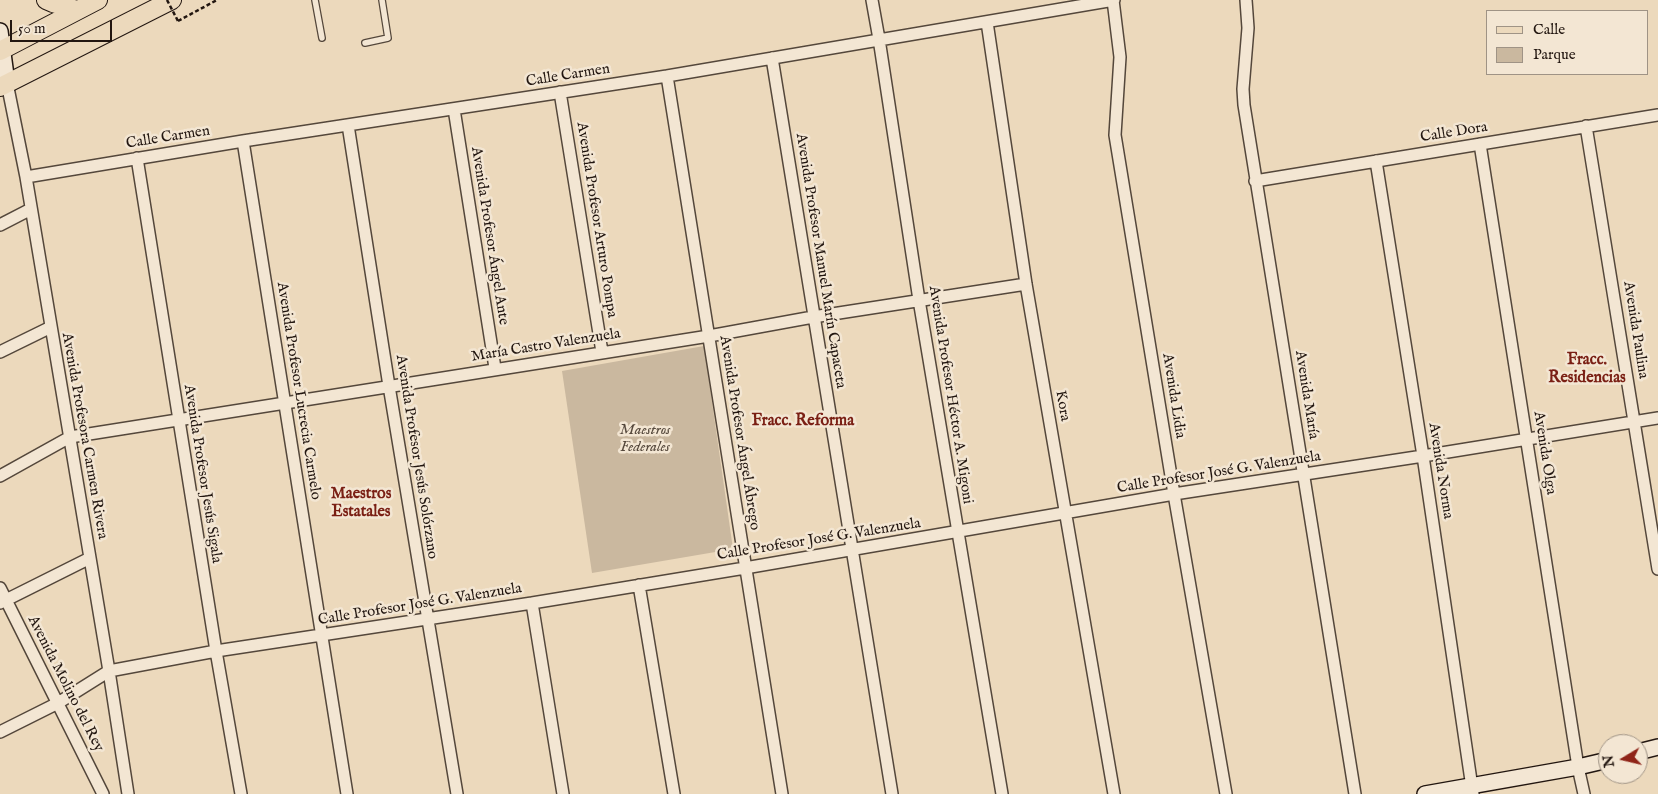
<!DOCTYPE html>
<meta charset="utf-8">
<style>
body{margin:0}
#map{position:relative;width:1658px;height:794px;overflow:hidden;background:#ecd9bc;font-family:"IM FELL English",serif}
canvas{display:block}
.legend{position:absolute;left:1486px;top:10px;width:162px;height:65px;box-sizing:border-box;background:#f3e6d3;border:1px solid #9f9385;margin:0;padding:6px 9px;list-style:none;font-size:15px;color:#221610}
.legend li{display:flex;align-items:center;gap:10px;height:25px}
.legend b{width:25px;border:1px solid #9f9385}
.north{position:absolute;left:1598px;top:734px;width:50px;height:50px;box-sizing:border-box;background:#f3e6d3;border:1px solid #9f9385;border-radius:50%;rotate:261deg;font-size:14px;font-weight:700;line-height:20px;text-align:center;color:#221610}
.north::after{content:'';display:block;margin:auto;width:18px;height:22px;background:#8f2418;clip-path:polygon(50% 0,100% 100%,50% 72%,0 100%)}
.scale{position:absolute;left:10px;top:20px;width:102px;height:22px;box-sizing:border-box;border:2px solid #221610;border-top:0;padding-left:6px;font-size:15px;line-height:18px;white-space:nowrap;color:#221610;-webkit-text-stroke:4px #f3e6d3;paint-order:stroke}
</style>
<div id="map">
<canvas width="1658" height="794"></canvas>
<ul class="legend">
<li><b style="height:6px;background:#ecd9bc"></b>Calle</li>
<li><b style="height:14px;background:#cab89f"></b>Parque</li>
</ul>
<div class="north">N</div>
<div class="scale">50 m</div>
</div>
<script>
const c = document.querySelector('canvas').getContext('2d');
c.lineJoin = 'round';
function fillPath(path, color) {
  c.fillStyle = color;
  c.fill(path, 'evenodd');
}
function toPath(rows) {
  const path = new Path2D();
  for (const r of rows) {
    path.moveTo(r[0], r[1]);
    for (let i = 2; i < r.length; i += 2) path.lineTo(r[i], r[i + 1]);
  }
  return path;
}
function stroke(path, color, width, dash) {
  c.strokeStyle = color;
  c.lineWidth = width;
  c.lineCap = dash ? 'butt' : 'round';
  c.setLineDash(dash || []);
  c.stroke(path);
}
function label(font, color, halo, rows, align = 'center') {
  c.font = font + ' "IM FELL English",serif';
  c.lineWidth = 5;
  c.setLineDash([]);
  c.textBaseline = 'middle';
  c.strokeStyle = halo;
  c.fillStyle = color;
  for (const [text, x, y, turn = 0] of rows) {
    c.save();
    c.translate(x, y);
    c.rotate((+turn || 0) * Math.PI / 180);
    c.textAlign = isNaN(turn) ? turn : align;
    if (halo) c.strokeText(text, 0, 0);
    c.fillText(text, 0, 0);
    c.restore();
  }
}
fillPath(toPath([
 [704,346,733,549,592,573,562,371]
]), '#cab89f');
const lane = toPath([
 [315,0,322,38],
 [365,43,388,38,382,0]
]);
const street = toPath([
 [872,0,879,39,919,300,1002,794],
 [1113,0,1120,57,1115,135,1174,494,1226,794],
 [1246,0,1248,28,1243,89,1244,105,1355,794],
 [987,22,1026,284,1114,794],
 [772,58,892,794],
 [667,76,782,794],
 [7,83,26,177,109,671,128,794],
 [560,92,602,352],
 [454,109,495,368],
 [348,125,389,386,457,794],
 [1586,126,1658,569],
 [243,141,347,794],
 [1480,144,1578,767,1584,794],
 [137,158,216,651,241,794],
 [1376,161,1423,456,1473,794],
 [26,177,243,141,667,76,1114,0],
 [1255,181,1658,115],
 [0,225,31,209],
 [0,352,51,327],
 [0,476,70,437,709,336,813,317,1026,284],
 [639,585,674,794],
 [0,588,103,794],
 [0,603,90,558],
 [532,603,563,794],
 [0,732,58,703,109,671,216,651,532,603,745,568,1174,494,1423,456,1658,418]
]);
const secondary = toPath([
 [0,31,7,83],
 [1638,752,1658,747],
 [1425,794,1578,767,1608,760]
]);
const primary = toPath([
 [46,0,53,3,77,10],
 [0,51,98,0],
 [0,87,172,0]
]);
stroke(lane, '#54473b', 8);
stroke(street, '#54473b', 14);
stroke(secondary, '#221610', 18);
stroke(primary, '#221610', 20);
stroke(toPath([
 [178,21,217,0]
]), '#221610', 2.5, [4, 2.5]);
stroke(lane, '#f3e6d3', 5.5);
stroke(street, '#f3e6d3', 11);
stroke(secondary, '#f3e6d3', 15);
stroke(primary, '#ecd9bc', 18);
stroke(toPath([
 [167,0,178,21]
]), '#221610', 2.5, [4, 2.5]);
label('15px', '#221610', '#f3e6d3', [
 ["Calle Carmen",568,76,-9],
 ["Calle Dora",1454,133,-9],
 ["Calle Carmen",168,138,-9],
 ["Avenida Profesor Arturo Pompa",596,220,81],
 ["Avenida Profesor Ángel Ante",489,236,81],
 ["Avenida Profesor Manuel Marín Capaceta",820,261,81],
 ["Avenida Paulina",1635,330,81],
 ["María Castro Valenzuela",546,346,-9],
 ["Avenida Profesor Lucrecia Carmelo",298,391,81],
 ["Avenida Profesor Héctor A. Migoni",950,395,81],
 ["Avenida María",1306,395,81],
 ["Avenida Lidia",1173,396,81],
 ["Kora",1062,406,80],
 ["Avenida Profesor Ángel Ábrego",739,433,81],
 ["Avenida Profesora Carmen Rivera",84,436,80],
 ["Avenida Olga",1544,453,81],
 ["Avenida Profesor Jesús Solórzano",416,457,81],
 ["Avenida Norma",1440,471,81],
 ["Calle Profesor José G. Valenzuela",1219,473,-9],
 ["Avenida Profesor Jesús Sigala",202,474,81],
 ["Calle Profesor José G. Valenzuela",819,540,-9],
 ["Calle Profesor José G. Valenzuela",420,605,-9],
 ["Avenida Molino del Rey",65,684,63]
]);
label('italic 15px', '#54473b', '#f3e6d3', [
 ["Maestros",645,431],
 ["Federales",645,448]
]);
label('bold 16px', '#7a1f14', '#f3e6d3', [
 ["Fracc.",1587,361],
 ["Residencias",1587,379],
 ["Fracc. Reforma",803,422],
 ["Maestros",361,495],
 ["Estatales",361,513]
]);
</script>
